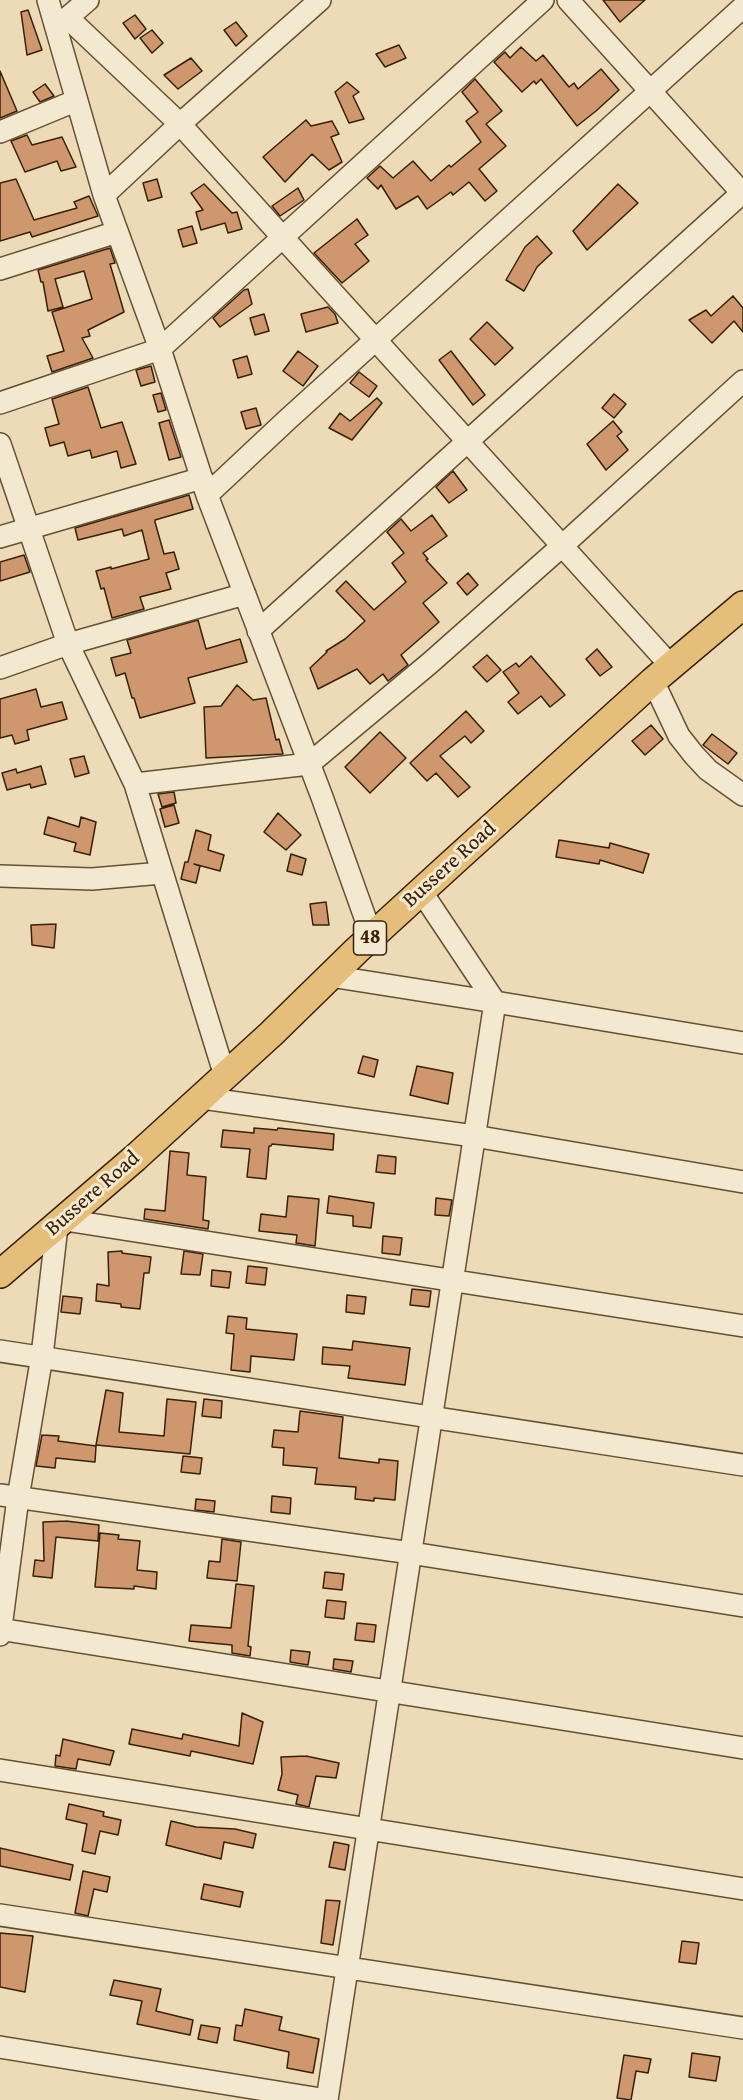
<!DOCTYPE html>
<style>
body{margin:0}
canvas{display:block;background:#eddbb7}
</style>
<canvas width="743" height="2100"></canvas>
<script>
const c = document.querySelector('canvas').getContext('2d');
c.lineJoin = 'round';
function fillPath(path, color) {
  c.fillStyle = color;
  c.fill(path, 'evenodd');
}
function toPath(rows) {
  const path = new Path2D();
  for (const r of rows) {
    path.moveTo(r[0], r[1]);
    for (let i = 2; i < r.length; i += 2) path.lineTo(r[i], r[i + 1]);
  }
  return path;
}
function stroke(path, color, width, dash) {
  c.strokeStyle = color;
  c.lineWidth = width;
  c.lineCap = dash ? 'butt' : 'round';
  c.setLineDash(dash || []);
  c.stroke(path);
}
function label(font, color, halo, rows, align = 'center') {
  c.font = font + ' "Gentium Book Plus",serif';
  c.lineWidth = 6;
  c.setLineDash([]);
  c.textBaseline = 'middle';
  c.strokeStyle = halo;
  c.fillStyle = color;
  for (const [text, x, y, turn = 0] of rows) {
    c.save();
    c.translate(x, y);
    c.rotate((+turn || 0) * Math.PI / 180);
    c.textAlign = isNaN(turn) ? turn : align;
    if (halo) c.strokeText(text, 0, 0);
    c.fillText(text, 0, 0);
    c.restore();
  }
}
const building = toPath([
 [603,0,645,0,620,22,603,0],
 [28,10,42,50,27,55,21,12,28,10],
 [135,15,146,29,135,39,123,23,135,15],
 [236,22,247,36,236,46,224,30,236,22],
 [152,30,163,43,152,53,140,38,152,30],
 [399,45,406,58,385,67,376,54,399,45],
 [521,47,536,61,543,55,569,87,574,83,578,89,601,69,619,90,596,111,577,126,541,79,536,84,534,81,522,92,494,62,505,52,510,58,521,47],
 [191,58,202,71,178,89,164,75,191,58],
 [0,71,17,111,0,118,0,71],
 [475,79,502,111,486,124,506,146,479,169,497,191,485,201,469,182,453,195,451,192,427,209,418,196,396,209,381,185,378,189,367,178,380,166,393,178,413,161,431,181,449,165,451,167,481,142,466,121,478,112,462,92,475,79],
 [347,82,359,92,353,96,364,119,349,123,335,92,347,82],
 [45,84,54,96,40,102,33,92,45,84],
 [306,120,311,126,332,121,339,134,331,137,342,162,329,170,312,154,285,182,263,157,306,120],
 [27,135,32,145,62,137,76,167,61,171,57,161,25,172,11,141,27,135],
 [16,179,34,220,77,208,74,202,89,196,98,216,32,237,30,232,0,241,0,183,16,179],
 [157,179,162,197,148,201,143,183,157,179],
 [204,184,232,213,237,212,242,229,228,233,225,223,201,230,196,212,203,210,191,193,204,184],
 [618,184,638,203,587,250,573,231,618,184],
 [298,188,304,200,280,216,272,206,298,188],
 [357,219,368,235,355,244,369,261,342,283,314,253,357,219],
 [192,226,197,243,183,247,178,230,192,226],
 [537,236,552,253,537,267,524,291,506,280,525,247,537,236],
 [110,248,115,263,110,264,124,312,88,330,90,336,82,338,93,358,52,372,47,356,64,351,52,312,92,299,84,271,55,279,63,307,48,311,43,282,41,282,38,270,110,248],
 [248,289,252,304,220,327,213,318,244,290,248,289],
 [733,296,743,308,743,332,734,321,712,343,689,320,706,310,711,316,733,296],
 [328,307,335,314,338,323,306,332,301,314,328,307],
 [264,314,269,331,255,335,250,318,264,314],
 [487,322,513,348,495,365,470,339,487,322],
 [298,351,318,366,303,386,283,371,298,351],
 [451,351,485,395,473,405,439,360,451,351],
 [247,356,252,374,238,378,233,360,247,356],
 [151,366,155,382,141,386,136,370,151,366],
 [359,372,377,386,369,397,350,383,359,372],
 [88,387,101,428,122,422,136,464,121,468,117,451,92,458,90,450,68,456,64,442,50,446,45,428,59,424,52,399,88,387],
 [161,393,166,410,158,412,153,395,161,393],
 [614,394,626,404,614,418,602,408,614,394],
 [377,398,382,403,352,440,329,428,340,413,350,421,377,398],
 [256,408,261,425,246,429,241,412,256,408],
 [169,420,181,457,169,460,159,423,169,420],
 [613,421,622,432,617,436,628,450,606,470,587,444,613,421],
 [453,471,467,490,449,503,436,487,453,471],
 [189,495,193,509,155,520,155,522,164,554,174,552,179,569,166,573,171,589,140,597,144,609,112,618,104,588,101,589,96,571,111,567,111,569,149,559,142,530,124,536,122,529,78,540,75,528,189,495],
 [432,515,447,536,423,553,428,559,426,560,447,583,423,603,439,622,401,655,408,665,388,681,383,674,370,684,357,669,318,689,310,668,327,652,326,651,345,639,365,621,336,591,346,581,374,610,406,582,392,563,404,553,387,532,401,519,411,531,432,515],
 [24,555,30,572,0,581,0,562,24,555],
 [468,573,478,585,467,595,457,583,468,573],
 [198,620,206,649,240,639,247,662,188,678,195,703,140,718,134,698,132,698,125,673,116,676,111,658,131,653,127,640,198,620],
 [597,649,612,667,600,676,586,659,597,649],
 [487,655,501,670,487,682,473,667,487,655],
 [531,656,565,695,550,707,541,696,518,714,508,702,519,693,503,672,516,663,519,667,531,656],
 [237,685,253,700,266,698,276,740,279,739,283,754,206,758,204,707,221,706,237,685],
 [36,689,41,707,62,702,67,719,27,730,29,740,15,744,12,735,0,738,0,699,36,689],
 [466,711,484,731,471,743,465,736,440,756,470,787,458,797,436,773,427,781,410,763,466,711],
 [651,725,663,739,645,755,632,741,651,725],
 [380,732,406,758,370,793,345,767,380,732],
 [712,734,737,753,728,764,703,745,712,734],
 [84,756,89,773,75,777,70,759,84,756],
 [41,766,46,784,31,788,30,784,7,790,2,773,16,769,17,773,41,766],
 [174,792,176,803,162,807,158,794,174,792],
 [174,805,179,823,165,827,160,809,174,805],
 [278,813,301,835,286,850,264,832,278,813],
 [48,817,79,827,81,817,96,822,90,855,74,851,76,843,44,834,48,817],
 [196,830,211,835,208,850,224,855,220,871,194,864,200,866,196,883,181,879,185,862,188,862,196,830],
 [559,840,609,848,610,843,649,854,643,873,600,860,599,864,556,857,559,840],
 [291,854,306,859,302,875,287,871,291,854],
 [326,902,329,925,313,925,310,904,326,902],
 [56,924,54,948,32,945,31,925,56,924],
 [363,1056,378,1060,374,1077,358,1073,363,1056],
 [417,1066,453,1073,448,1104,410,1095,417,1066],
 [254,1128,277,1130,278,1128,334,1134,333,1150,272,1144,271,1146,269,1146,266,1179,247,1177,250,1149,221,1147,223,1130,254,1133,254,1128],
 [170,1151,189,1153,187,1175,206,1177,203,1220,209,1221,208,1229,144,1219,145,1209,165,1211,170,1151],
 [378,1155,396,1157,395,1174,376,1172,378,1155],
 [288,1196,319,1199,315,1246,296,1243,297,1235,259,1231,261,1214,286,1217,288,1196],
 [329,1196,374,1203,371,1228,353,1226,353,1216,327,1213,329,1196],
 [436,1198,452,1200,449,1216,435,1215,436,1198],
 [383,1236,402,1238,400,1255,382,1253,383,1236],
 [122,1251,122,1253,151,1257,149,1273,144,1273,140,1309,121,1307,121,1304,96,1301,97,1284,109,1286,108,1252,122,1251],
 [184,1251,203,1254,200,1275,181,1274,184,1251],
 [248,1266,267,1268,265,1285,246,1283,248,1266],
 [212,1270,231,1272,229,1288,211,1286,212,1270],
 [412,1289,431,1291,429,1307,410,1305,412,1289],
 [347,1295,366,1297,364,1314,346,1312,347,1295],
 [63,1296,82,1298,80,1314,61,1312,63,1296],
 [228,1316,247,1318,246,1329,297,1334,294,1360,251,1356,250,1372,231,1370,234,1334,226,1333,228,1316],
 [353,1341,410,1348,405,1385,348,1378,350,1366,322,1364,323,1347,352,1350,353,1341],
 [106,1390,123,1393,119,1432,164,1436,167,1399,196,1402,190,1454,96,1445,106,1390],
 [204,1399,222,1401,221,1418,202,1416,204,1399],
 [300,1411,343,1417,339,1458,379,1463,379,1459,398,1461,395,1500,374,1498,374,1501,355,1499,356,1487,315,1484,317,1468,283,1465,284,1448,272,1447,274,1430,298,1432,300,1411],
 [42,1435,59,1436,58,1441,96,1446,95,1462,56,1458,55,1468,36,1466,42,1435],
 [183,1456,202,1458,200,1474,181,1472,183,1456],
 [272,1496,291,1498,290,1514,271,1512,272,1496],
 [196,1499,215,1501,214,1512,195,1510,196,1499],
 [66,1521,99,1525,98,1541,56,1537,52,1578,33,1576,35,1560,44,1561,43,1522,66,1521],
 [100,1533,119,1535,118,1539,140,1541,137,1570,157,1572,156,1589,134,1586,134,1589,95,1587,100,1533],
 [222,1539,241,1542,237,1581,207,1578,209,1561,220,1562,222,1539],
 [325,1572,344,1574,342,1590,323,1588,325,1572],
 [236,1584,254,1586,248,1646,251,1647,250,1656,232,1653,232,1645,189,1641,191,1625,231,1628,236,1584],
 [327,1600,346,1602,344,1619,325,1617,327,1600],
 [357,1623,376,1625,374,1642,355,1640,357,1623],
 [291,1650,310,1652,308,1665,290,1662,291,1650],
 [334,1659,353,1661,351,1672,333,1669,334,1659],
 [242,1713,263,1722,253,1764,191,1751,190,1756,129,1744,132,1729,182,1739,183,1734,239,1746,242,1713],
 [63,1739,114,1751,110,1765,78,1759,76,1769,55,1766,56,1755,60,1756,63,1739],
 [306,1756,339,1763,336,1778,316,1776,309,1807,296,1804,298,1795,278,1790,282,1774,281,1757,306,1756],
 [69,1804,104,1812,103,1816,121,1820,118,1835,100,1831,95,1854,82,1851,87,1824,66,1819,69,1804],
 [171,1821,196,1827,235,1829,256,1834,253,1848,224,1842,221,1859,166,1845,171,1821],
 [334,1842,349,1845,345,1870,329,1867,334,1842],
 [0,1848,73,1865,70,1880,0,1866,0,1848],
 [83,1871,110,1877,107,1892,94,1889,88,1916,75,1913,83,1871],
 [204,1884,243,1892,240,1907,201,1899,204,1884],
 [326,1900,340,1901,333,1945,321,1943,326,1900],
 [0,1933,33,1936,25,1992,0,1987,0,1933],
 [682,1941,699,1943,696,1964,679,1962,682,1941],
 [114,1980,161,1989,156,2011,193,2020,190,2035,137,2024,142,2001,110,1995,114,1980],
 [245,2009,282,2017,279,2030,319,2039,313,2073,287,2068,289,2052,234,2040,236,2025,242,2026,245,2009],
 [201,2025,220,2028,217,2043,198,2039,201,2025],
 [692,2053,720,2057,716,2081,689,2077,692,2053],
 [624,2055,651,2059,648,2073,636,2071,631,2100,617,2098,624,2055]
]);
fillPath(building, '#cf976e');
stroke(building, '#38210a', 1.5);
const minor = toPath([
 [48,0,104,195,160,349,207,495,322,797,372,937],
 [568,0,743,194],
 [68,18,180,124,671,666],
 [59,25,88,0],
 [0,132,75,101],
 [104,195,180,124,320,0],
 [0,269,117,232],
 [0,403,160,349,543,0],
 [0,444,68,644,135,784,309,764,430,663,562,546,743,381],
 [207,495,287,420,743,7],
 [0,537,202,478],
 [258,631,743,192],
 [0,668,68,644,245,594],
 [653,681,679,736,694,755,708,770,743,795],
 [135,784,225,1076],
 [0,876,92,879,162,873],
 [421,891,495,1002,743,1043],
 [202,1098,474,1136,743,1182],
 [65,1220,743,1326],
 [0,1351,743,1465],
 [0,1495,411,1553,743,1606],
 [0,1629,743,1748],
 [0,1635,18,1498,42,1356,57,1226],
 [0,1770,743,1889],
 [0,1915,743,2028],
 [0,2047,327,2100],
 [327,2100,495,1002,330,976]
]);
const major = toPath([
 [0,1274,135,1158,271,1034,357,950,451,864,653,681,743,605]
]);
stroke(minor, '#655035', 24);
stroke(major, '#38210a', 30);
stroke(minor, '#f3e8d0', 21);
stroke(major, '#e6be7c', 27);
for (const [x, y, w] of [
 [370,938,33]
]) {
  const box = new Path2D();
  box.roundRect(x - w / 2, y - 17, w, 34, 4.5);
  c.fillStyle = '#f3e8d0';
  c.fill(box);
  stroke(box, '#38210a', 1.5);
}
label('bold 20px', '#38210a', null, [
 ["48",370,938]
]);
label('21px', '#38210a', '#f3e8d0', [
 ["Bussere Road",450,865,-42],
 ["Bussere Road",93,1194,-41]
]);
</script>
